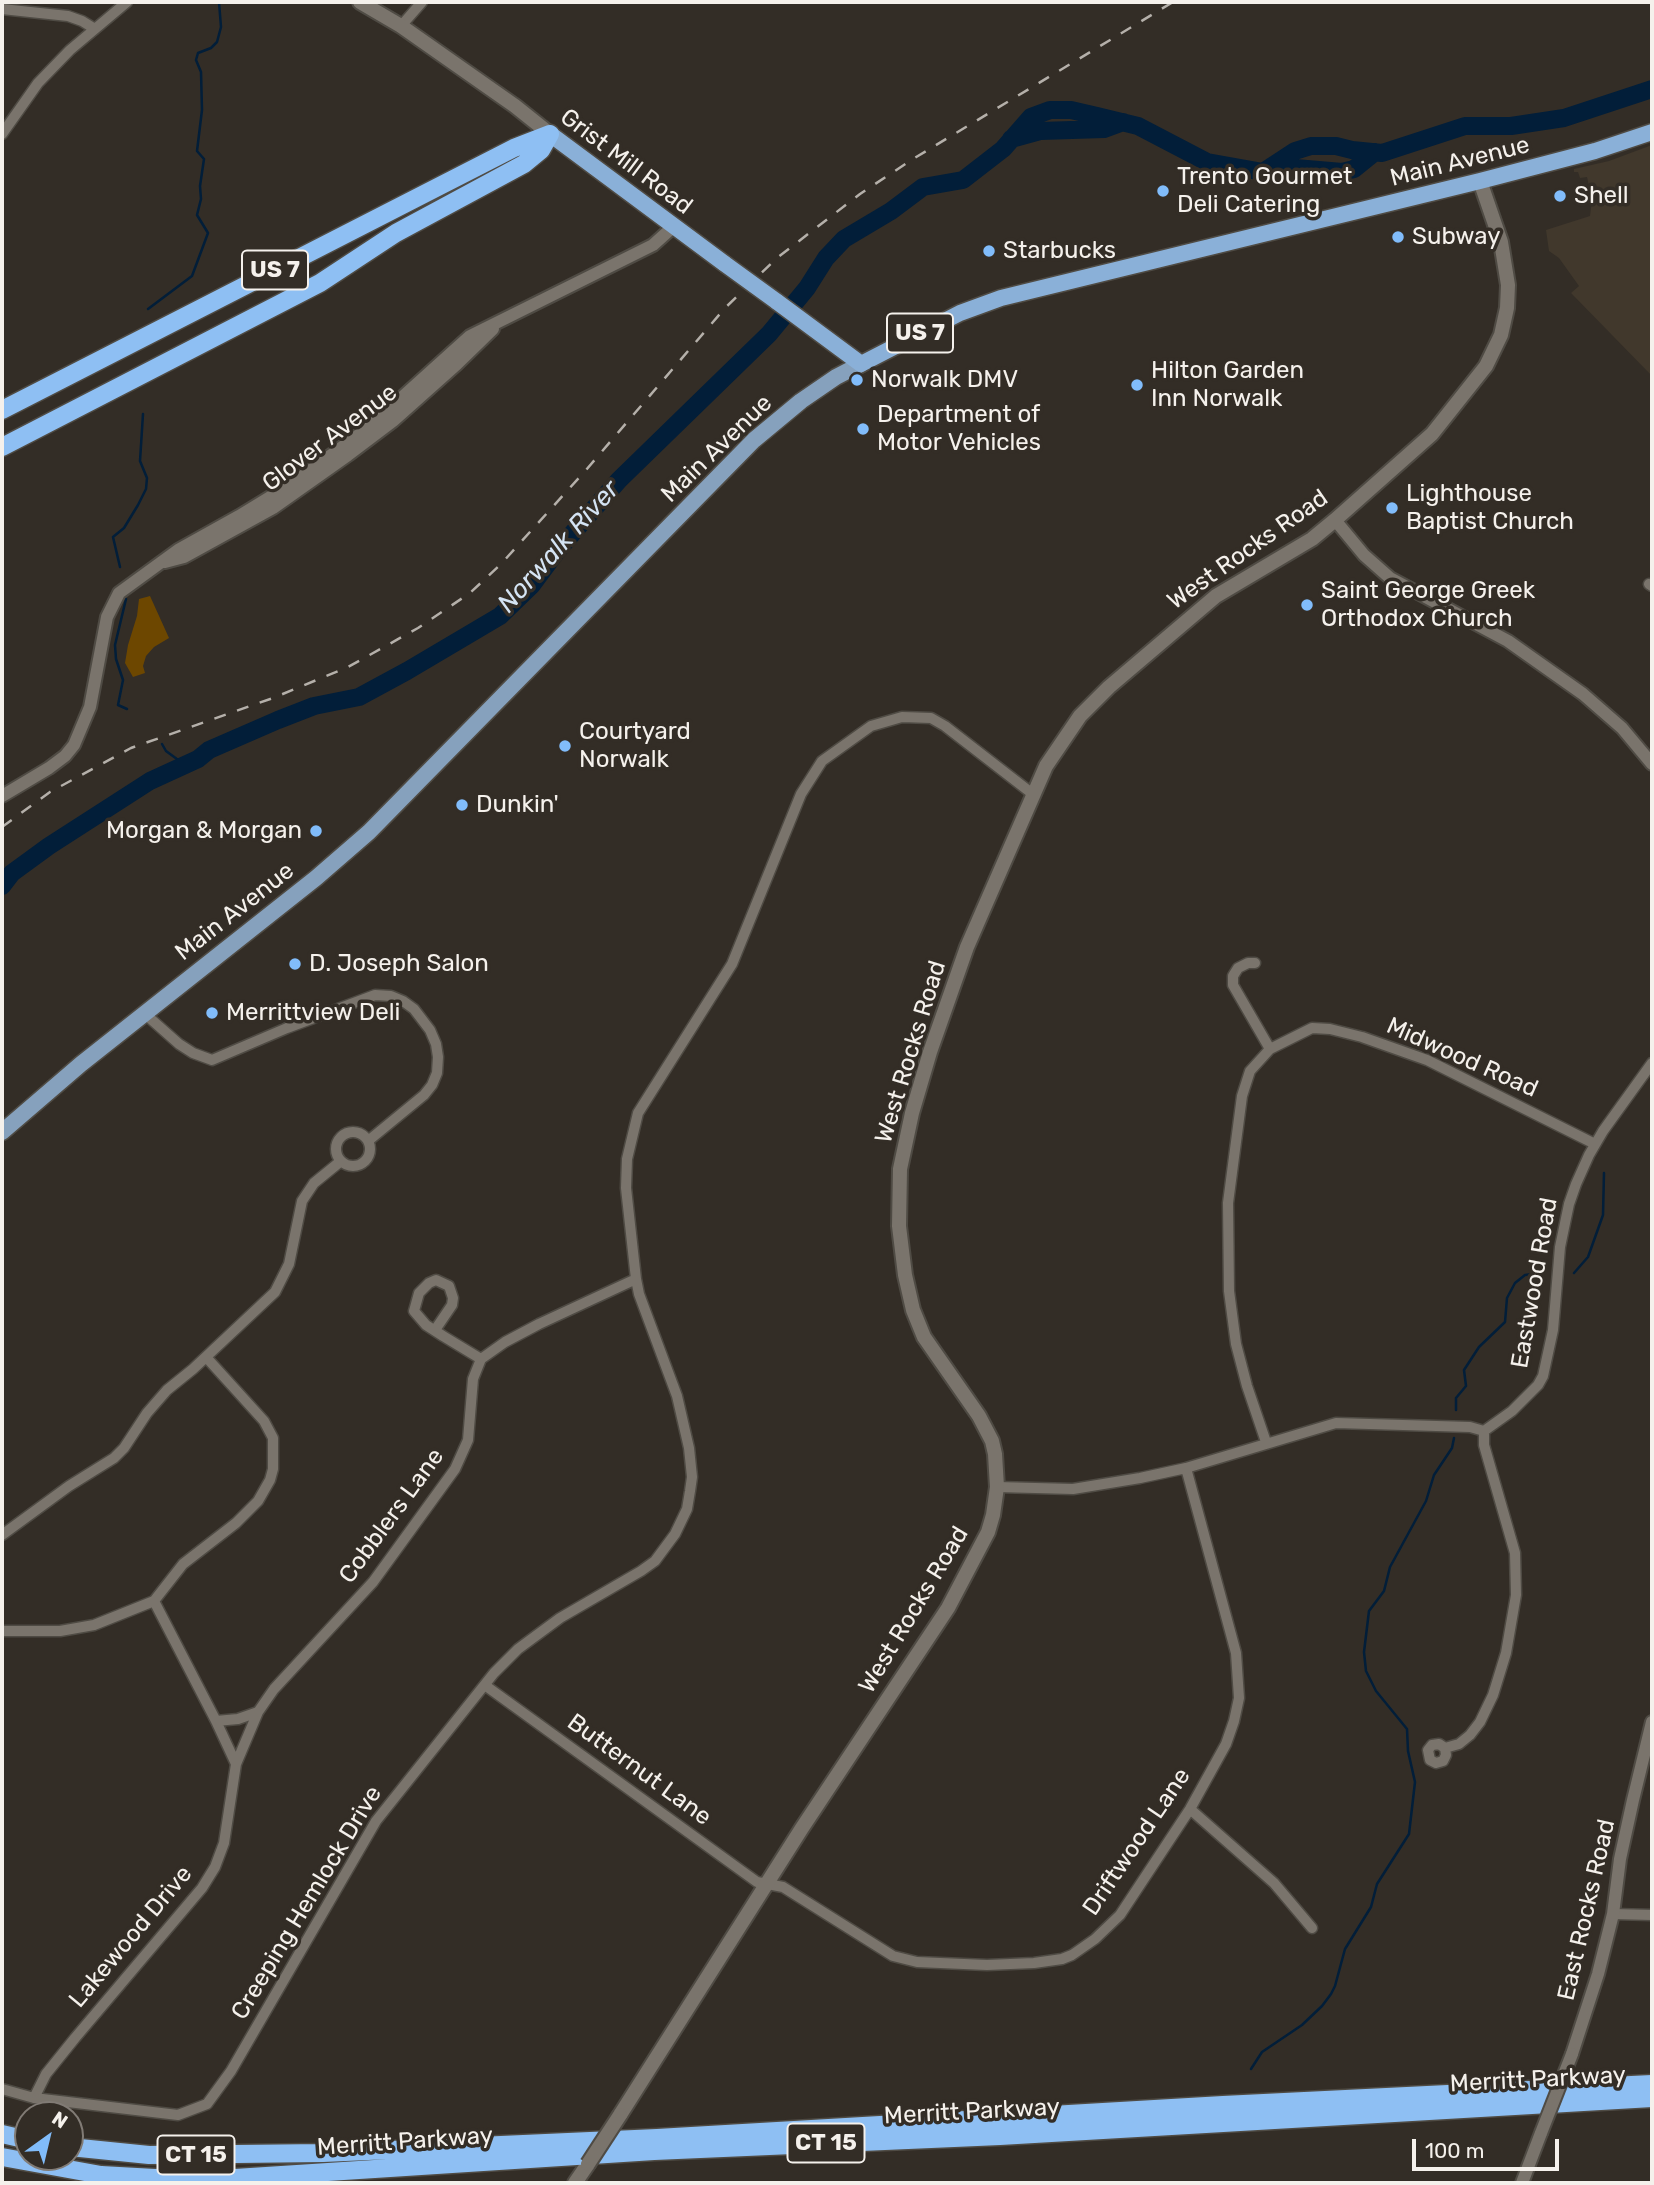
<!DOCTYPE html>
<style>
body{margin:0}
#map{position:relative;width:1654px;height:2185px;overflow:hidden;background:#332d26;font-family:Rubik,sans-serif}
canvas{display:block}
.frame{position:absolute;inset:0;border:4px solid #f5f1ec;pointer-events:none}
.north{position:absolute;left:14px;top:2101px;width:70px;height:70px;box-sizing:border-box;background:#332d26;border:2px solid #817b75;border-radius:50%;rotate:34deg;font-size:19px;font-weight:700;line-height:28px;text-align:center;color:#f5f1ec}
.north::after{content:'';display:block;margin:auto;width:24px;height:32px;background:#81bcfa;clip-path:polygon(50% 0,100% 100%,50% 72%,0 100%)}
.scale{position:absolute;left:1412px;top:2139px;width:147px;height:32px;box-sizing:border-box;border:4px solid #f5f1ec;border-top:0;padding-left:9px;font-size:21px;line-height:24px;white-space:nowrap;color:#f5f1ec;-webkit-text-stroke:5px #332d26;paint-order:stroke}
</style>
<div id="map">
<canvas width="1654" height="2185"></canvas>
<div class="frame"></div>
<div class="north">N</div>
<div class="scale">100 m</div>
</div>
<script>
const c = document.querySelector('canvas').getContext('2d');
c.lineJoin = 'round';
function fillPath(path, color) {
  c.fillStyle = color;
  c.fill(path, 'evenodd');
}
function toPath(rows) {
  const path = new Path2D();
  for (const r of rows) {
    if (r.length === 3) {
      path.moveTo(r[0] + r[2], r[1]);
      path.arc(r[0], r[1], r[2], 0, 2 * Math.PI);
      continue;
    }
    path.moveTo(r[0], r[1]);
    for (let i = 2; i < r.length; i += 2) path.lineTo(r[i], r[i + 1]);
  }
  return path;
}
function stroke(path, color, width, dash) {
  c.strokeStyle = color;
  c.lineWidth = width;
  c.lineCap = dash ? 'butt' : 'round';
  c.setLineDash(dash || []);
  c.stroke(path);
}
function label(font, color, halo, rows, align = 'center') {
  c.font = font + ' Rubik,sans-serif';
  c.lineWidth = 7;
  c.setLineDash([]);
  c.textBaseline = 'middle';
  c.strokeStyle = halo;
  c.fillStyle = color;
  for (const [text, x, y, turn = 0] of rows) {
    c.save();
    c.translate(x, y);
    c.rotate((+turn || 0) * Math.PI / 180);
    c.textAlign = isNaN(turn) ? turn : align;
    if (halo) c.strokeText(text, 0, 0);
    c.fillText(text, 0, 0);
    c.restore();
  }
}
fillPath(toPath([
 [1652,145,1652,376,1571,293,1579,286,1559,258,1549,251,1546,230,1590,216,1592,200,1587,177,1580,178,1578,172,1574,172,1574,169,1609,161]
]), '#41382c');
fillPath(toPath([
 [150,596,169,638,154,647,146,656,143,666,145,673,133,677,125,663,128,645,137,616,139,599]
]), '#6d4700');
stroke(toPath([
 [148,309,192,276,208,233,197,215,201,199,200,186,204,159,197,151,202,110,201,72,196,60,198,53,211,48,217,42,221,27,219,2],
 [120,567,113,537,124,528,138,505,146,489,147,478,140,461,143,414],
 [126,599,115,645,116,659,123,680,118,705,127,709],
 [162,744,166,751,181,762,183,767],
 [1574,1273,1588,1257,1603,1215,1604,1173],
 [1456,1410,1456,1398,1466,1386,1464,1370,1479,1347,1505,1322,1507,1298,1515,1283,1525,1275,1533,1274],
 [1251,2069,1262,2052,1302,2025,1322,2006,1331,1994,1335,1986,1345,1949,1371,1907,1377,1884,1409,1834,1415,1782,1408,1751,1407,1729,1376,1691,1366,1671,1364,1652,1369,1611,1384,1591,1390,1567,1426,1501,1434,1475,1452,1448,1454,1438]
]), '#021e39', 2.5);
stroke(toPath([
 [1011,139,1040,131,1104,129,1123,122],
 [1272,166,1342,172,1354,169,1375,152],
 [2,886,12,873,49,846,150,781,198,759,209,750,278,720,314,706,359,697,407,671,500,616,532,585,558,550,619,480,769,334,807,288,826,258,844,239,891,211,923,187,963,180,1003,149,1031,117,1050,110,1071,110,1097,116,1138,126,1207,162,1263,172,1295,151,1311,146,1336,146,1352,150,1382,153,1465,126,1511,126,1564,118,1652,89]
]), '#021e39', 18);
const minor = toPath([
 [2,9,68,16,82,21,95,29],
 [401,26,422,2],
 [2,134,38,83,70,50,127,2],
 [1649,584,1652,586],
 [1255,963,1248,963,1238,968,1233,976,1233,985,1270,1049,1250,1071,1242,1096,1228,1203,1229,1291,1236,1344,1247,1386,1266,1442],
 [144,1013,179,1044,193,1053,212,1060,287,1028,375,995,391,996,403,1001,414,1009,430,1030,436,1044,438,1057,437,1073,432,1085,424,1095,368,1141],
 [1270,1049,1312,1028,1330,1029,1362,1037,1427,1060,1595,1144],
 [353,1149,17],
 [435,1330,452,1305,453,1298,449,1286,436,1280,429,1283,419,1293,414,1311,426,1325,443,1336,481,1359],
 [1484,1431,1512,1411,1538,1385,1543,1376,1553,1330,1560,1247,1569,1204,1576,1184,1589,1155,1603,1131,1652,1063],
 [997,1487,1073,1489,1140,1478,1186,1468,1336,1423,1470,1427,1484,1431],
 [2,1535,69,1486,114,1458,124,1448,147,1413,167,1390,193,1369,275,1292,289,1264,302,1201,314,1183,341,1161],
 [2,1631,60,1631,94,1625,154,1601,183,1564,236,1523,258,1501,270,1480,273,1469,273,1438,264,1421,206,1357],
 [486,1686,757,1882,783,1887,893,1956,917,1962,987,1965,1034,1963,1062,1959,1072,1955,1095,1939,1120,1915,1190,1809,1226,1744,1234,1721,1239,1698,1236,1653,1186,1468],
 [216,1721,238,1719,258,1712],
 [1445,1748,1446,1755,1443,1761,1436,1763,1430,1760,1428,1750,1432,1745,1439,1744,1445,1748,1459,1744,1470,1735,1480,1722,1493,1695,1506,1653,1516,1595,1515,1553,1484,1445,1484,1431],
 [236,1764,258,1712,274,1689,373,1582,455,1469,468,1440,473,1379,481,1359,505,1342,539,1324,636,1279],
 [1190,1809,1274,1883,1312,1928],
 [1613,1914,1652,1915],
 [2,2089,34,2098,178,2115,207,2104,231,2071,376,1821,494,1673,518,1649,560,1618,641,1571,655,1561,675,1534,687,1509,690,1491,692,1477,689,1448,677,1396,639,1294,636,1279,626,1188,627,1159,638,1113,732,964,801,794,822,761,871,726,902,717,931,718,945,726,1034,795],
 [34,2098,46,2074,75,2038,202,1888,215,1867,224,1843,236,1764,216,1721,154,1601]
]);
const tertiary = toPath([
 [1335,520,1364,555,1390,578,1508,641,1583,694,1622,728,1652,764],
 [165,562,184,557,273,508,348,455,393,421,457,364,493,329],
 [2,796,49,768,65,756,74,745,90,707,107,617,119,593,178,550,239,516,293,483,368,428,470,336,653,245,674,226],
 [1572,2054,1598,1974,1613,1914,1620,1859,1633,1800,1652,1722],
 [1522,2183,1541,2133]
]);
const secondary = toPath([
 [360,2,401,26,515,106,550,134],
 [620,2115,802,1828,948,1608,988,1532,993,1515,997,1487,995,1454,992,1441,979,1416,924,1337,913,1310,905,1275,899,1226,900,1169,912,1113,930,1052,967,947,1046,766,1080,716,1109,687,1216,596,1312,539,1335,520,1432,434,1486,366,1501,335,1507,308,1508,285,1501,242,1480,181],
 [575,2183,588,2164]
]);
const primary = toPath([
 [2,1132,81,1064,316,878,369,832,754,440,801,401,836,377,861,364]
]);
const trunk = toPath([
 [550,134,725,264],
 [776,301,861,364,960,313,1001,298,1480,181,1595,151,1652,132]
]);
const motorway = toPath([
 [2,410,514,148,550,134],
 [2,447,320,283,396,233,524,164,541,150,550,134],
 [2,2134,28,2140],
 [70,2147,149,2155,323,2153,657,2138,1223,2105,1652,2084],
 [2,2157,101,2175,173,2179,235,2178,654,2151,1000,2136,1652,2098]
]);
stroke(minor, '#4f4b44', 13);
stroke(tertiary, '#4f4b44', 16);
stroke(secondary, '#4f4b44', 18);
stroke(primary, '#4f4b44', 19);
stroke(trunk, '#4f4b44', 19);
stroke(motorway, '#4f4b44', 21);
stroke(minor, '#7a746c', 10);
stroke(tertiary, '#7a746c', 12);
stroke(secondary, '#7a746c', 14);
stroke(primary, '#86a1bd', 16);
stroke(trunk, '#8ab0d8', 16);
stroke(motorway, '#8ebff3', 18);
stroke(toPath([
 [2,827,50,792,131,748,273,698,348,667,418,628,470,593,501,564,586,470,725,308,777,258,860,194,913,159,1173,2]
]), '#b5b0aa', 2.5, [12, 12]);
const tertiaryBridge = toPath([
 [1541,2133,1572,2054]
]);
const secondaryBridge = toPath([
 [588,2164,620,2115]
]);
const trunkBridge = toPath([
 [725,264,776,301]
]);
stroke(tertiaryBridge, '#4f4b44', 16, []);
stroke(secondaryBridge, '#4f4b44', 18, []);
stroke(trunkBridge, '#4f4b44', 19, []);
stroke(tertiaryBridge, '#7a746c', 12);
stroke(secondaryBridge, '#7a746c', 14);
stroke(trunkBridge, '#8ab0d8', 16);
for (const [x, y, r, color] of [
 [1163,191,7,"#81bcfa"],
 [1560,196,7,"#81bcfa"],
 [1398,237,7,"#81bcfa"],
 [989,251,7,"#81bcfa"],
 [857,380,7,"#81bcfa"],
 [1137,385,7,"#81bcfa"],
 [863,429,7,"#81bcfa"],
 [1392,508,7,"#81bcfa"],
 [1307,605,7,"#81bcfa"],
 [565,746,7,"#81bcfa"],
 [462,805,7,"#81bcfa"],
 [316,831,7,"#81bcfa"],
 [295,964,7,"#81bcfa"],
 [212,1013,7,"#81bcfa"]
]) {
  const dot = new Path2D();
  dot.arc(x, y, r, 0, 2 * Math.PI);
  c.fillStyle = color;
  c.fill(dot);
  stroke(dot, '#332d26', 2.5);
}
for (const [x, y, w] of [
 [275,270,66],
 [920,333,66],
 [826,2143,77],
 [196,2155,77]
]) {
  const box = new Path2D();
  box.roundRect(x - w / 2, y - 19.5, w, 39, 5);
  c.fillStyle = '#332d26';
  c.fill(box);
  stroke(box, '#f5f1ec', 2);
}
label('bold 23px', '#f5f1ec', null, [
 ["US 7",275,270],
 ["US 7",920,333],
 ["CT 15",826,2143],
 ["CT 15",196,2155]
]);
label('24px', '#f5f1ec', '#332d26', [
 ["Grist Mill Road",626,162,37],
 ["Main Avenue",1460,162,-14],
 ["Glover Avenue",330,438,-37],
 ["Main Avenue",717,449,-44],
 ["West Rocks Road",1248,550,-35],
 ["Main Avenue",235,912,-38],
 ["West Rocks Road",911,1052,-73],
 ["Midwood Road",1462,1058,24],
 ["Eastwood Road",1535,1283,-80],
 ["Cobblers Lane",392,1516,-54],
 ["West Rocks Road",914,1610,-59],
 ["Butternut Lane",639,1770,36],
 ["Driftwood Lane",1137,1842,-56],
 ["Creeping Hemlock Drive",307,1903,-59],
 ["East Rocks Road",1587,1910,-77],
 ["Lakewood Drive",131,1937,-50],
 ["Merritt Parkway",1538,2080,-3],
 ["Merritt Parkway",972,2112,-3],
 ["Merritt Parkway",405,2142,-4]
]);
label('24px', '#f5f1ec', '#332d26', [
 ["Trento Gourmet",1177,177],
 ["Deli Catering",1177,205],
 ["Shell",1574,196],
 ["Subway",1412,237],
 ["Starbucks",1003,251],
 ["Hilton Garden",1151,371],
 ["Inn Norwalk",1151,399],
 ["Norwalk DMV",871,380],
 ["Department of",877,415],
 ["Motor Vehicles",877,443],
 ["Lighthouse",1406,494],
 ["Baptist Church",1406,522],
 ["Saint George Greek",1321,591],
 ["Orthodox Church",1321,619],
 ["Courtyard",579,732],
 ["Norwalk",579,760],
 ["Dunkin'",476,805],
 ["Morgan & Morgan",302,831,"right"],
 ["D. Joseph Salon",309,964],
 ["Merrittview Deli",226,1013]
], 'left');
label('italic 26px', '#d5e4f4', '#332d26', [
 ["Norwalk River",559,547,-48]
]);
</script>
